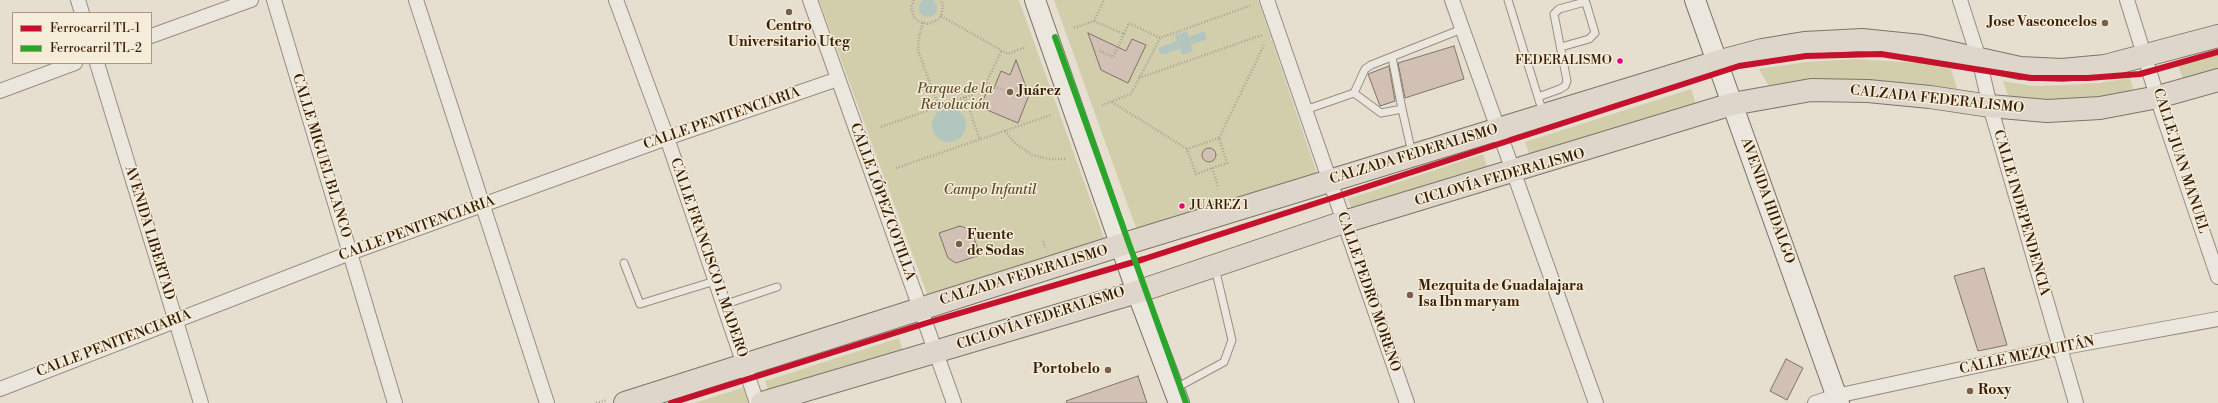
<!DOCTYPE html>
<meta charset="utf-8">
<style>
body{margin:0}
#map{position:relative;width:2218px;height:403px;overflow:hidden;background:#e6decf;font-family:"Libre Bodoni",serif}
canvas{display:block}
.legend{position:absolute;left:12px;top:12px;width:140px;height:52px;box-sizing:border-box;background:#f5ecd9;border:1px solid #a99984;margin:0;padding:5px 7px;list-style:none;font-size:12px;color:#381d04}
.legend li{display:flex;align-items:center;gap:8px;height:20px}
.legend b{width:20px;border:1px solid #a99984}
</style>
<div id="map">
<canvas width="2218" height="403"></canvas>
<ul class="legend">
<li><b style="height:5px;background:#c5112c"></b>Ferrocarril TL-1</li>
<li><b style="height:5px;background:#2aa62a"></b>Ferrocarril TL-2</li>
</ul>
</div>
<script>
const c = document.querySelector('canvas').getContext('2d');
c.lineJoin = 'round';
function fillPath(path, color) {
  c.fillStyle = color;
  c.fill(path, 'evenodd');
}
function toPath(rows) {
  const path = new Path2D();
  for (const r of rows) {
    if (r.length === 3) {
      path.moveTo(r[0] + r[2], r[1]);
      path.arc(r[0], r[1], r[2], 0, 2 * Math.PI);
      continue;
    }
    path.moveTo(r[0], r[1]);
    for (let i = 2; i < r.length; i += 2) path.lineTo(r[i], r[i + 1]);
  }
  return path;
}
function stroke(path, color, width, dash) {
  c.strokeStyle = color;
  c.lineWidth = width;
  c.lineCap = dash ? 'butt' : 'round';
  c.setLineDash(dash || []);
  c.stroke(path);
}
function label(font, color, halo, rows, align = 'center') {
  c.font = font + ' "Libre Bodoni",serif';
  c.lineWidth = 3;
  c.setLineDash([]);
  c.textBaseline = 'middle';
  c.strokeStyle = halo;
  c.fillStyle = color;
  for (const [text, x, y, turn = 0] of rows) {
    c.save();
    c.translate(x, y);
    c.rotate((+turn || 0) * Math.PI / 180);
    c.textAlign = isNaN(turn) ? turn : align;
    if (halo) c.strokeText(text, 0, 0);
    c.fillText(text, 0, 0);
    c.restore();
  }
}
fillPath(toPath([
 [819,0,1019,0,1107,246,930,302],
 [1054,0,1258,0,1319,179,1139,236],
 [2218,54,2218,73,2184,82,2178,65],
 [1855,59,1918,63,1951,69,1958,92,1921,85,1858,80,1812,81,1769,87,1759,69,1806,62],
 [2130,78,2135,96,2104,102,2010,102,2003,81,2033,86,2067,85,2099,83],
 [1691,89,1697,107,1531,160,1525,142],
 [1483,154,1488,172,1354,216,1348,199],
 [899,338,904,356,770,398,765,381],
 [745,387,750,403,694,403]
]), '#d2ceac');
fillPath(toPath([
 [928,8,9],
 [1187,31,1189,37,1204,31,1207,39,1191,45,1193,51,1182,55,1180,49,1161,55,1158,48,1177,41,1175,35],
 [949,125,17]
]), '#b2c6bf');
const building = toPath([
 [1088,33,1126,51,1132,39,1146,45,1128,83,1101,70,1088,33],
 [1454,46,1464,79,1405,98,1398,63,1454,46],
 [1016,60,1029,95,1018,123,980,107,987,91,992,93,1001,71,1010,75,1016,60],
 [1389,66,1395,101,1380,106,1368,74,1389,66],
 [1209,155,7],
 [960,226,971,230,980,255,956,263,948,258,939,233,960,226],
 [1984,268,2007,345,1978,351,1954,276,1984,268],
 [1786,359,1803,368,1787,400,1770,391,1786,359],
 [1138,376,1147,403,1067,403,1066,401,1138,376]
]);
fillPath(building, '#d2c0b4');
stroke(building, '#7d7469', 1);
const lane = toPath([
 [1508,0,1543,113],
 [1392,57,1402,109],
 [1354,93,1381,113,1402,109,1412,153],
 [1538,97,1560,89,1565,86,1567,81,1554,14,1559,9,1581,3,1586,3,1595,33,1589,39,1561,47],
 [1305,110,1354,93,1365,69,1371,65,1462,29],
 [624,263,640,304,715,281],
 [723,305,777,287],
 [1176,388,1224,362,1232,340,1215,268]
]);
const street = toPath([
 [78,0,82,13],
 [274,0,395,403],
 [416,0,547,403],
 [616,0,667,138,757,403],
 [810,0,954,403],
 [1267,0,1407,403],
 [1452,0,1596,403],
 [1960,0,1979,59,1990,106,2076,403],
 [2127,0,2161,109,2218,277],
 [151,36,251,0],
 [97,63,201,403],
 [0,91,75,63],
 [0,389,350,253,667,138,838,79],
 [1815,403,1836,396,2059,348,2218,319]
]);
const secondary = toPath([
 [1035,0,1137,292,1179,403],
 [1695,0,1839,403]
]);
const primary = toPath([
 [625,403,1121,245,1717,62,1762,50,1804,43,1862,40,1921,46,2020,68,2062,70,2105,66,2218,36],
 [762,403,1137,292,1344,222,1732,104,1811,90,1868,91,1930,97,1990,106,2047,111,2100,108,2158,97,2218,80]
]);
stroke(lane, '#978e83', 9);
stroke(street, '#978e83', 16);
stroke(secondary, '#7d7469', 22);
stroke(primary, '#7d7469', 24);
stroke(toPath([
 [914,0,911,7,914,17,918,21,928,24,938,20,941,16,943,6,941,0],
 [941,16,1008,54,1026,47],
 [1094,21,1124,34,1129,23,1160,38,1252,5],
 [923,23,919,36,918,51,939,106],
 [1074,28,1094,21,1104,0],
 [1100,51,1113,57,1124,34],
 [1139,78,1262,35],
 [986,83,1014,94,1020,80],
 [965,97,980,140],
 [1112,102,1187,149],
 [1102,105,1131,94,1160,38],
 [881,127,982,91,1002,50],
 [1005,131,1015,143,1032,155,1049,159,1066,159],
 [1219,138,1187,149,1196,174,1227,163,1219,138,1265,43],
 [896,168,1051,115],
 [1212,168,1218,186],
 [1043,241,1045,247],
 [596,403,607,400]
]), '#a8a299', 2.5, [1, 2]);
stroke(lane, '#ebe7df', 7);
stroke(street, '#ebe7df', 14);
stroke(secondary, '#ebe7df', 20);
stroke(primary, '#ded6ca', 22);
stroke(toPath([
 [671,403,933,321,1144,259,1739,66,1806,56,1881,54,2031,78,2088,78,2140,74,2218,52]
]), '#c5112c', 6);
stroke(toPath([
 [1055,37,1186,403]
]), '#2aa62a', 6);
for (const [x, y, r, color] of [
 [789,12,4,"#75614b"],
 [2105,23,4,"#75614b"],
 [1620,61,3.5,"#e5007d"],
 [1010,92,4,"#75614b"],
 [1182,206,3.5,"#e5007d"],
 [959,244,4,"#75614b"],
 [1410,295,4,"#75614b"],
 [1108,370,4,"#75614b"],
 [1970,391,4,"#75614b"]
]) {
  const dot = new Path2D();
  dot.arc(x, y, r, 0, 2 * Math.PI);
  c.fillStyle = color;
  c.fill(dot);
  stroke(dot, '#f5ecd9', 1.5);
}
label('13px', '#381d04', '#f5ecd9', [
 ["FEDERALISMO",1612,61],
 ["JUAREZ 1",1190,206,"left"]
], 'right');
label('bold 14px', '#381d04', '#f5ecd9', [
 ["Jose Vasconcelos",2097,23,"right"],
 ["Centro",789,27,"center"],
 ["Universitario Uteg",789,43,"center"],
 ["Juárez",1018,92],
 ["Fuente",967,236],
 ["de Sodas",967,252],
 ["Mezquita de Guadalajara",1418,287],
 ["Isa Ibn maryam",1418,303],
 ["Portobelo",1100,370,"right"],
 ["Roxy",1978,391]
], 'left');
label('italic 14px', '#614e2e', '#f5ecd9', [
 ["Parque de la",955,90],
 ["Revolución",955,106],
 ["Campo Infantil",990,191]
]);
label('14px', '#381d04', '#f5ecd9', [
 ["CALZADA FEDERALISMO",1937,100,6],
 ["CALLE PENITENCIARIA",722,119,-19],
 ["CALZADA FEDERALISMO",1414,155,-17],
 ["CALLE MIGUEL BLANCO",321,156,73],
 ["CALLE JUAN MANUEL",2180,161,72],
 ["CICLOVÍA FEDERALISMO",1500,178,-16],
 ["AVENIDA HIDALGO",1767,201,70],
 ["CALLE LÓPEZ COTILLA",882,202,70],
 ["CALLE INDEPENDENCIA",2021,213,74],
 ["CALLE PENITENCIARIA",417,229,-20],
 ["AVENIDA LIBERTAD",149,233,73],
 ["CALLE FRANCISCO I. MADERO",708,258,71],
 ["CALZADA FEDERALISMO",1024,276,-17],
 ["CALLE PEDRO MORENO",1368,292,71],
 ["CICLOVÍA FEDERALISMO",1041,319,-18],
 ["CALLE PENITENCIARIA",114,344,-21],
 ["CALLE MEZQUITÁN",2027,356,-12]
]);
</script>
